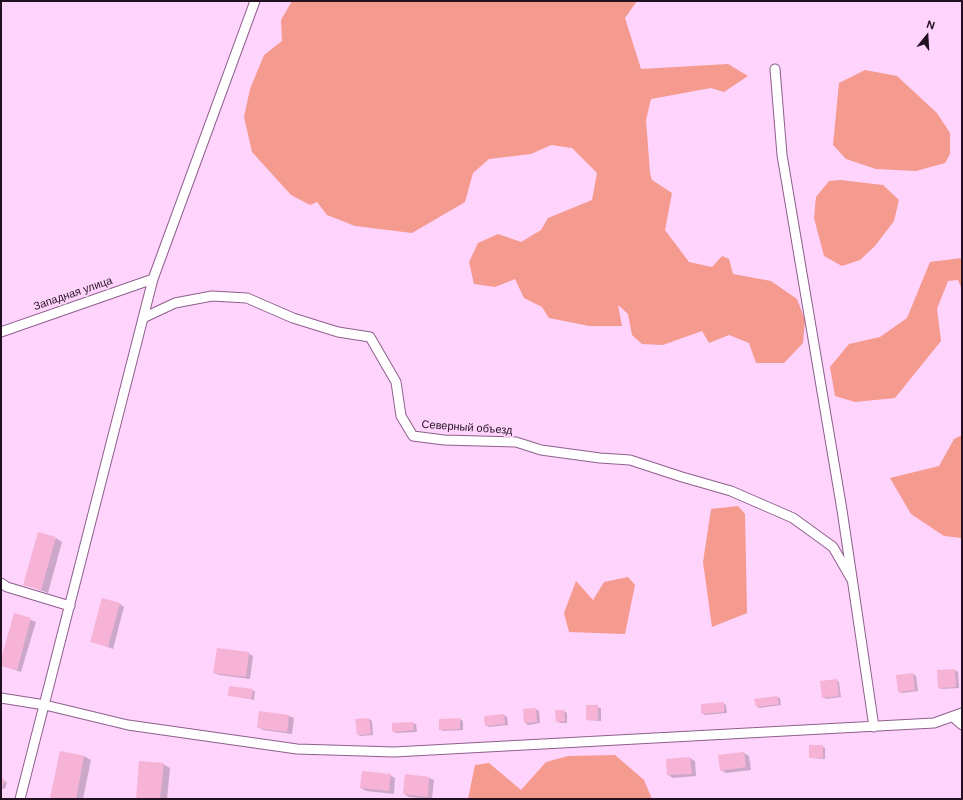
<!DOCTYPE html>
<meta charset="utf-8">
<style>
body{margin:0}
#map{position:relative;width:963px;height:800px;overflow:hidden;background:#fed3fc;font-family:"DM Sans",sans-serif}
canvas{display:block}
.frame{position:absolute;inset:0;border:2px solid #231123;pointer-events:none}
.north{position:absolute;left:907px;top:16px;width:40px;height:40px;-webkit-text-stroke:3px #fed3fc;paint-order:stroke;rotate:18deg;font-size:11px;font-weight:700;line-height:16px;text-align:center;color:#231123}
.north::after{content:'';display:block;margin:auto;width:14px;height:18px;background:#231123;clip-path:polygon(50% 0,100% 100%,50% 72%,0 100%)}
</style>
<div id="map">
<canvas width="963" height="800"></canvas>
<div class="frame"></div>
<div class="north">N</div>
</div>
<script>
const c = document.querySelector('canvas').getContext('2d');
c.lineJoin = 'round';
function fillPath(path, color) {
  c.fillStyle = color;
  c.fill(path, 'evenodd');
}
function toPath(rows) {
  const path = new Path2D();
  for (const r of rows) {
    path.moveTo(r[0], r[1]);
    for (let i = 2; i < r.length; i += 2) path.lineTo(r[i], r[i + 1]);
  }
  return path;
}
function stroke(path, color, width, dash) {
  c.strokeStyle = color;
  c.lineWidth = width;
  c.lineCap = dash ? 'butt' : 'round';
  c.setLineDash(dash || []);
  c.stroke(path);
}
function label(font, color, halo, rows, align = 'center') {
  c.font = font + ' "DM Sans",sans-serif';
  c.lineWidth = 4;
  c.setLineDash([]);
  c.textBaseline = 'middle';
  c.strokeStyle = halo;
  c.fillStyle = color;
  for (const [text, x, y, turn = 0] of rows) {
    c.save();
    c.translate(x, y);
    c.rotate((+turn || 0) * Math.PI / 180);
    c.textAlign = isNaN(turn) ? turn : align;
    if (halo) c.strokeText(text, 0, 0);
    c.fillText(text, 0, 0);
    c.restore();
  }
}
fillPath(toPath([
 [292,1,637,1,625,18,641,69,728,64,748,76,724,92,711,88,651,99,646,120,650,173,652,180,672,193,665,230,689,262,712,267,722,256,729,259,733,274,771,281,797,299,805,320,803,343,784,363,756,363,749,343,729,335,709,343,702,331,663,345,642,344,632,335,628,314,618,305,622,326,589,326,549,318,542,307,524,298,515,279,495,287,474,284,469,262,478,243,498,234,521,242,541,230,548,218,592,200,597,173,572,148,551,145,531,154,489,159,473,173,465,202,412,233,355,226,327,215,317,202,310,205,291,195,252,152,244,117,250,89,264,55,282,41,281,20],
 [865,70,897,76,937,113,950,133,950,154,945,163,916,171,876,169,846,159,833,145,839,83],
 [840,180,883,185,899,200,894,221,875,246,860,260,842,266,824,256,814,218,816,197,829,181],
 [962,258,962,290,958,280,948,281,937,309,941,341,895,398,855,402,835,396,830,367,849,344,880,337,907,318,930,262],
 [962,435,962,538,944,536,911,514,890,478,939,466,954,439],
 [738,506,745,514,747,613,712,627,703,562,711,509],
 [628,577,635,585,625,634,569,632,564,613,576,581,593,600,604,582],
 [615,755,644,780,652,799,468,799,475,765,489,763,521,790,546,762,568,756]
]), '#f49a8f');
fillPath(toPath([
 [56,538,62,542,48,593,24,584],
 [120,604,124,607,113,649,91,641],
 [15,614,36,622,21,672,1,665],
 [248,653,253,656,250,679,219,675,214,673],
 [955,670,958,672,959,688,942,689,939,688],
 [913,674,916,676,918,691,902,693,899,692],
 [836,680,839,682,841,697,826,699,823,697],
 [252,690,255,691,254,700,229,695],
 [777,697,780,698,781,705,759,708,756,706,756,700],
 [723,703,726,705,727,713,705,715,702,713],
 [587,706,601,708,601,721,587,720],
 [536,709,539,711,540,723,528,725,525,723],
 [564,711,567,713,567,723,560,723,557,721],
 [260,712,289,716,294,718,292,734,263,730,258,727],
 [504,715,507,717,508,725,489,727,486,725],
 [369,719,372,721,373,735,361,736,358,735],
 [460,719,463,721,463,730,443,731,440,729],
 [413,723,416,724,417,732,396,733,393,731,393,724],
 [822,746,825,748,825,759,810,758],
 [60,752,84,756,91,760,83,799,55,799,51,797],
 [744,753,749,756,751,770,726,773,721,770],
 [690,758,695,761,696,776,673,778,668,775],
 [163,764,170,768,167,799,137,799],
 [390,775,395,778,394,794,366,791,361,788],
 [429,778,434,780,432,799,409,797,404,794],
 [1,780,7,782,5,789,1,788]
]), '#0003');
fillPath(toPath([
 [38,532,56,537,41,590,23,585],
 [102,598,120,603,108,647,90,642],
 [14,613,31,618,17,670,1,666,1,659],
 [217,648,249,652,246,677,213,673],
 [955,669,956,687,938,688,937,670],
 [913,673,915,690,898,692,896,675],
 [837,679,839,696,822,698,820,681],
 [229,686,253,689,251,699,228,696],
 [777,696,779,704,756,707,754,699],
 [724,702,724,712,701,714,701,704],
 [586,705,598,705,598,720,586,720],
 [536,708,537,722,524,723,523,709],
 [555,710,564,710,565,721,556,722],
 [259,711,289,715,287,732,257,728],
 [504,714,505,724,485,726,484,716],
 [369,718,371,734,357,735,355,719],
 [460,718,460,729,439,730,439,719],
 [413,722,414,730,392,732,392,723],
 [809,745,823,745,823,758,809,758],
 [60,751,84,756,76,799,50,798],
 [744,752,746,767,720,771,718,755],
 [690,757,692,774,667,775,666,759],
 [139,761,164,763,160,799,136,799],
 [362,771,391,774,389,791,360,788],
 [405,774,429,777,428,797,403,794],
 [1,778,5,780,2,788,1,788]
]), '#f6b3d5');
const minor = toPath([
 [775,69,782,155,842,510,874,727],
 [143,318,175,303,212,296,247,298,293,318,338,332,370,337,396,382,401,416,413,436,444,440,516,442,541,450,600,458,630,460,682,477,731,491,793,518,833,547,852,580],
 [1,332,153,279],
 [1,583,7,587,70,606],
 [1,698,45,705,128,725,297,749,394,752,934,723,962,713],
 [953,717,962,725],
 [20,799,153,279,255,1]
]);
stroke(minor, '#8e5f8d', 11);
stroke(minor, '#fff', 9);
label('11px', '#231123', '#fed3fc', [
 ["Западная улица",73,294,-19],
 ["Северный объезд",467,428,4]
]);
</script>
